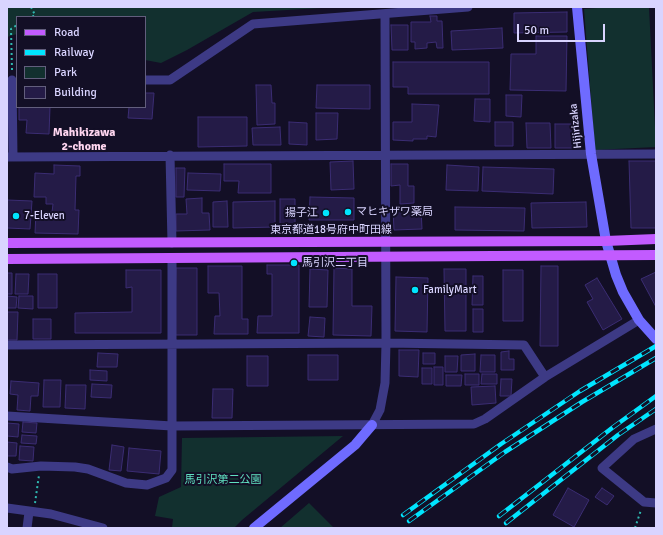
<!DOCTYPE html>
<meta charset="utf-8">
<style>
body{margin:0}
#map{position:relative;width:663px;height:535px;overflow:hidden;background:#130f26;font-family:Signika,sans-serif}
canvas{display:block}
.frame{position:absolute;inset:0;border:8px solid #d9d4ff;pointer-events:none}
.legend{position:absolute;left:16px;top:16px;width:130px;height:92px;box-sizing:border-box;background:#130f26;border:1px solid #625e7d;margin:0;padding:5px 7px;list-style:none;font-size:12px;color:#d9d4ff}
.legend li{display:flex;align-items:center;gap:8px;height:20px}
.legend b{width:20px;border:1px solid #625e7d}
.scale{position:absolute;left:517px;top:24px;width:88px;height:18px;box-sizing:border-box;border:2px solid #d9d4ff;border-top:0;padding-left:5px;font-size:12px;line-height:14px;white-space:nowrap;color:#d9d4ff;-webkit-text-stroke:3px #130f26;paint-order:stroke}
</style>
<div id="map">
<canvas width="663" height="535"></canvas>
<div class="frame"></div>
<ul class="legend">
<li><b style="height:5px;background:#c25bff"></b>Road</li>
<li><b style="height:5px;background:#00e5ff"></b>Railway</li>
<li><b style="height:11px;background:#12302f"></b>Park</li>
<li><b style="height:11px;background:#241b47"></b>Building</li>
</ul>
<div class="scale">50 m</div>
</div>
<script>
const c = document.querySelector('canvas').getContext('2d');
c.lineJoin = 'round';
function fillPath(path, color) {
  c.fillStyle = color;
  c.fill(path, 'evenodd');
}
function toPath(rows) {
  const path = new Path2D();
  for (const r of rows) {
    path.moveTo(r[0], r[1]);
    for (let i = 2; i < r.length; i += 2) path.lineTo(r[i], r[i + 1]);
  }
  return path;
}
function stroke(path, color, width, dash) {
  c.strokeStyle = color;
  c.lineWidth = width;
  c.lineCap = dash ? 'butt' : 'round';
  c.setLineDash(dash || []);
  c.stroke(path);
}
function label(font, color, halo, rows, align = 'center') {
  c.font = font + ' Signika,"Noto Sans JP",sans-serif';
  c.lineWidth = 4;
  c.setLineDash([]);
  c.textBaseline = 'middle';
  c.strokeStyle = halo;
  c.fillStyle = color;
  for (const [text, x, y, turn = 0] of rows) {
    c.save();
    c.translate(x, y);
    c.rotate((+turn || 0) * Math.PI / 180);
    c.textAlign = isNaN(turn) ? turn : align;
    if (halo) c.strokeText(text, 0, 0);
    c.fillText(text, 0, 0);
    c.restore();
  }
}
fillPath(toPath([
 [7,7,339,7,253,12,187,50,161,63,145,60,145,17,17,17,17,34,7,37],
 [611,7,649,7,656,147,595,150,584,9],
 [343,436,242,520,234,528,172,528,173,519,155,516,159,497,181,487,182,438],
 [309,503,334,528,280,528]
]), '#12302f');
const building = toPath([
 [567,12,567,32,514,33,514,13,567,12],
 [430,16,437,16,437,21,442,21,443,48,437,48,436,42,427,43,427,48,415,49,415,42,411,42,411,22,431,22,430,16],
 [391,25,408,25,408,50,392,50,391,25],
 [502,28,503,48,452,50,451,31,502,28],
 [536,36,567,36,566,91,510,90,511,54,536,54,536,36],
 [393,62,489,62,489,94,408,94,408,87,393,87,393,62],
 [256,85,271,85,272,103,275,103,275,124,257,125,256,85],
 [317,85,370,85,370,109,316,108,317,85],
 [145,93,154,93,152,119,128,118,129,107,145,107,145,93],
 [506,95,522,95,521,117,506,116,506,95],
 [475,99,490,99,490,122,474,121,475,99],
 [412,104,439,105,436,137,427,136,427,139,413,139,413,141,393,140,393,122,412,122,412,104],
 [19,107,50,107,49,134,26,133,27,120,19,120,19,107],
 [316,113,338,113,337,139,316,140,316,113],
 [198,117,247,117,247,146,198,147,198,117],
 [289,122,307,123,307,145,289,144,289,122],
 [495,122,513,122,513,146,495,146,495,122],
 [526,123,550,123,551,148,527,148,526,123],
 [555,124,573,124,573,148,555,148,555,124],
 [280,127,281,145,253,145,252,128,280,127],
 [353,161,354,189,331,190,330,162,353,161],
 [629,161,656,161,656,228,631,228,629,161],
 [224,164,271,164,271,193,238,193,239,181,224,181,224,164],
 [391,164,408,164,408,186,414,186,414,203,400,204,400,185,391,186,391,164],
 [54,165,80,166,80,176,76,176,75,210,79,210,78,234,35,233,36,212,52,212,53,204,46,204,46,197,34,197,35,173,54,174,54,165],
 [447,165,479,167,478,191,446,190,447,165],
 [483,167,554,169,553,194,482,191,483,167],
 [176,168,185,168,184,197,176,197,176,168],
 [188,173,221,174,220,191,187,190,188,173],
 [310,197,354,198,354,220,309,220,310,197],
 [202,198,202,213,209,213,210,230,176,231,176,214,187,214,186,199,202,198],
 [280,199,295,199,295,231,280,231,280,199],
 [7,200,32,201,30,229,7,228,7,200],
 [227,201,228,227,213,227,213,202,227,201],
 [275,201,275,227,233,228,233,202,275,201],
 [586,202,587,227,532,228,531,203,586,202],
 [455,207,525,208,524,231,455,230,455,207],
 [421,208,422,229,394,230,393,209,421,208],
 [267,265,299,265,299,333,257,333,258,316,272,316,272,274,267,274,267,265],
 [208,266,242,266,242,319,248,319,248,334,214,334,215,316,220,316,219,293,208,293,208,266],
 [541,266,558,266,558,346,540,346,541,266],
 [176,268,197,268,197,335,175,335,176,268],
 [334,268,352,269,352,306,372,306,371,336,333,335,334,268],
 [310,269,328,270,327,307,309,307,310,269],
 [444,269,466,269,466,331,445,331,444,269],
 [126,270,161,270,161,333,75,333,75,313,132,312,132,287,126,288,126,270],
 [503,270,523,270,523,321,503,321,503,270],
 [656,272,656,307,641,279,656,272],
 [7,273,12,273,12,294,7,294,7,273],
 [16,274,29,274,28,294,15,294,16,274],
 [38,274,57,274,57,308,38,308,38,274],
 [473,276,483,276,483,305,472,305,473,276],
 [396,277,428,278,427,332,395,331,396,277],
 [597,278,622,319,603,330,587,302,593,299,585,285,597,278],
 [7,296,17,297,16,308,7,308,7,296],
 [19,296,33,296,33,309,18,308,19,296],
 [473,309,483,309,483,332,473,332,473,309],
 [7,312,18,312,17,340,7,340,7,312],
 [310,317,325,318,324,337,308,336,310,317],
 [33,319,51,319,51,339,33,339,33,319],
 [399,350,419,350,418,377,399,376,399,350],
 [509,351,509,359,514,359,514,370,501,370,501,352,509,351],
 [98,353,118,354,117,367,97,367,98,353],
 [423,353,435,353,435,364,423,364,423,353],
 [475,354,475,371,461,371,461,355,475,354],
 [308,355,338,355,338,380,308,380,308,355],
 [481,355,495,355,495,372,480,372,481,355],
 [247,356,268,356,268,386,247,386,247,356],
 [445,356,458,356,457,372,445,372,445,356],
 [434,367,443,367,443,385,434,385,434,367],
 [422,368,432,368,432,384,422,384,422,368],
 [90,370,107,371,107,381,90,380,90,370],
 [465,374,479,374,479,385,465,385,465,374],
 [482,374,497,374,497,384,481,384,482,374],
 [446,375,462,375,461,386,446,386,446,375],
 [501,379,512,379,511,396,500,396,501,379],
 [44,380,61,380,60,407,43,407,44,380],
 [11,381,39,383,38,396,31,396,30,411,17,410,18,395,10,394,11,381],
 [92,384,112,385,111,398,91,397,92,384],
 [66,385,86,385,85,409,65,408,66,385],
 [495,386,496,403,472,405,471,387,495,386],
 [213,389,233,389,232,418,212,418,213,389],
 [23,422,37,423,36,433,22,432,23,422],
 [7,423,19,424,18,437,7,436,7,423],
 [22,435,37,436,36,444,21,443,22,435],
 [7,442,17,443,16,456,7,456,7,442],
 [112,445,124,447,121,471,109,470,112,445],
 [20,446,34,447,33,461,19,460,20,446],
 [129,448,161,451,159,474,127,471,129,448],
 [568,488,589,500,574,527,553,515,568,488],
 [602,488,614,496,607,505,595,497,602,488]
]);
fillPath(building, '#241b47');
stroke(building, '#3b2d73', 1);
stroke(toPath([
 [31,7,35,15,32,17],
 [12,70,11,29,17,25],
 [35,503,39,475],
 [635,528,641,510]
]), '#2fb8b0', 2, [2, 3]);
stroke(toPath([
 [12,80,13,157],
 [145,80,170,80,253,24,468,7],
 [170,155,172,243],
 [7,157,656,154],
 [7,345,386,343,524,345,545,377],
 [7,416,172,426,474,424,485,419,545,377,639,320],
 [372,425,380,410,385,383,386,343,385,14],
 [656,429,634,439,602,468,644,502,656,503],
 [7,467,12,469,41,466,75,467,88,469,126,483,147,485,166,478,172,470,172,258],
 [7,508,51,514,103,528],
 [27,528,29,512]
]), '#3d3a85', 9);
stroke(toPath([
 [577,7,591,154,606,241,616,275,623,292,639,320,656,339],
 [254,528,355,445,372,425]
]), '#6f6bff', 10);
stroke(toPath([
 [7,243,606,241,656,239],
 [7,259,656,255]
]), '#c25bff', 10);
const rail = toPath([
 [403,515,501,444,580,391,656,346],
 [499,516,612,428,656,396],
 [409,521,505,452,582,402,656,358],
 [506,523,618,435,656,409]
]);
stroke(rail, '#00e5ff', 4.5);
stroke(rail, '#130f26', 3, [9]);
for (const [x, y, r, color] of [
 [348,212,4,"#00e5ff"],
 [326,213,4,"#00e5ff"],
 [16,216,4,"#00e5ff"],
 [294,263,4,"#00e5ff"],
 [415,290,4,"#00e5ff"]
]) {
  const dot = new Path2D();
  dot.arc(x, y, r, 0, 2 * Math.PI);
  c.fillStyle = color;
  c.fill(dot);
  stroke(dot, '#130f26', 1.5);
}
label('11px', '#d9d4ff', '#130f26', [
 ["Hijirizaka",576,126,-96],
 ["東京都道18号府中町田線",331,230]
]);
label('11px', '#d9d4ff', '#130f26', [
 ["マヒキザワ薬局",356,212],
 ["揚子江",318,213,"right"],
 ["7-Eleven",24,216],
 ["馬引沢二丁目",302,263],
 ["FamilyMart",423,290]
], 'left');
label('11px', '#5fe0c0', '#130f26', [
 ["馬引沢第二公園",223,480]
]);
label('bold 12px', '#ffd6f0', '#130f26', [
 ["Mahikizawa",84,133],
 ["2-chome",84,147]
]);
</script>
